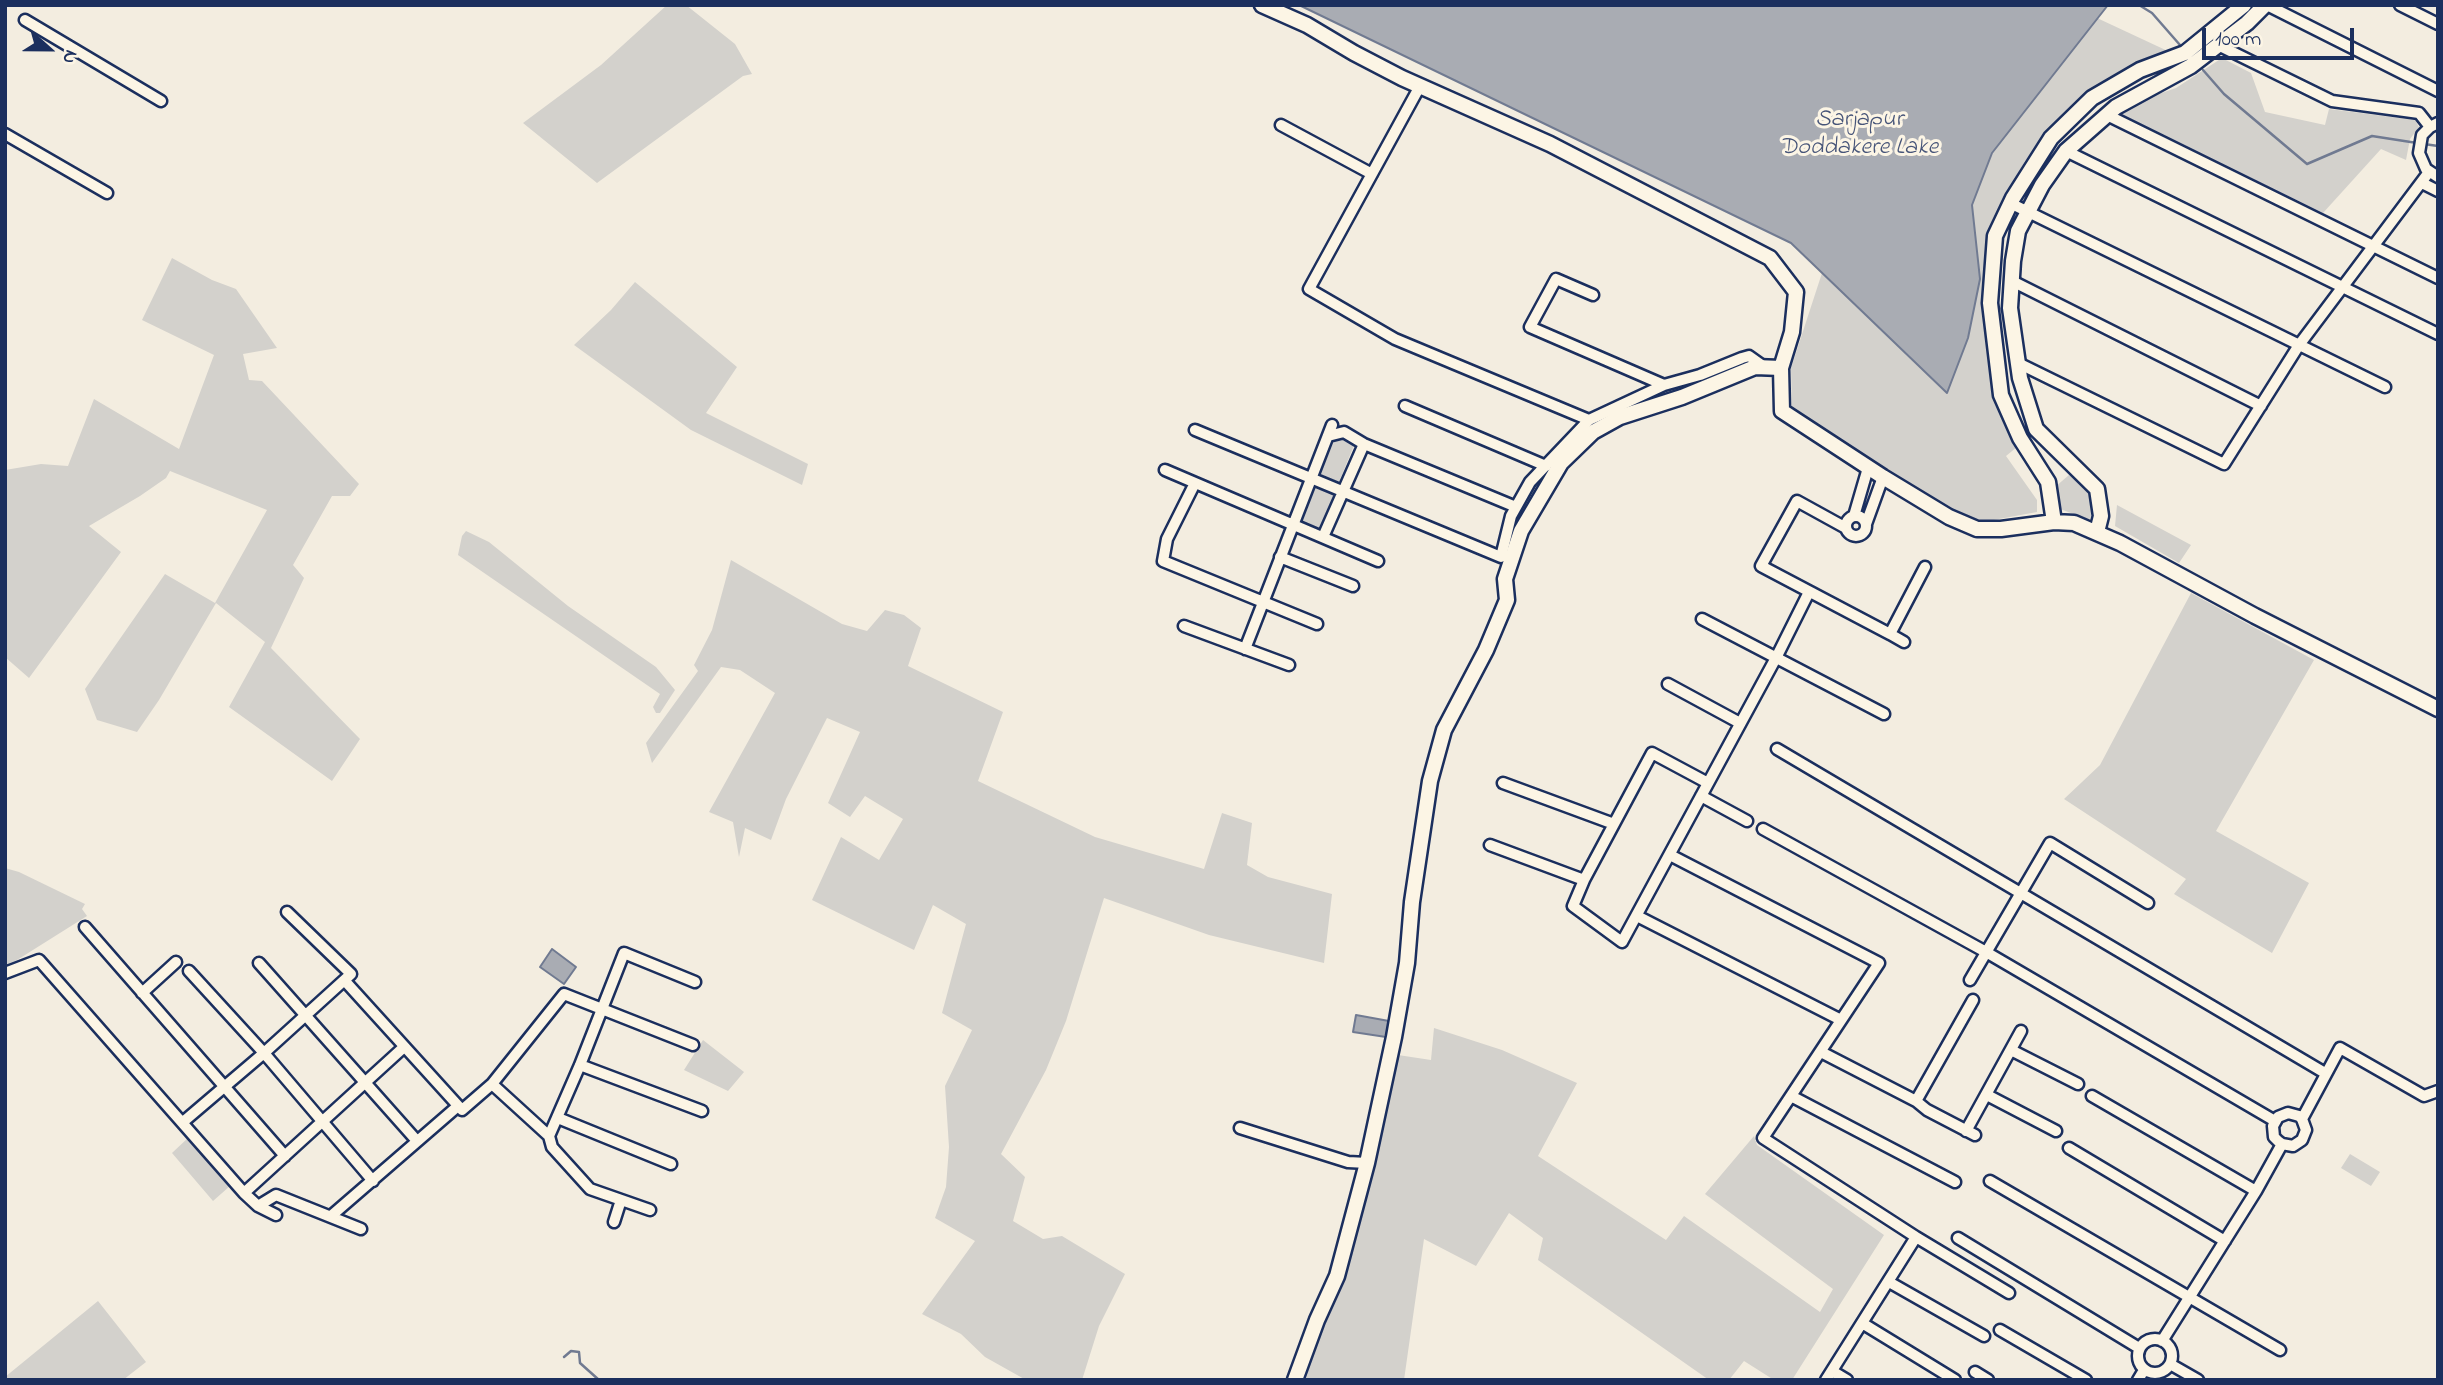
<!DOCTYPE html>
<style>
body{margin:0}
#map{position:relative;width:2443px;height:1385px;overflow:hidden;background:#f3ede0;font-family:"Indie Flower",sans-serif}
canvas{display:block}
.frame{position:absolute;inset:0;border:7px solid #1b2f5e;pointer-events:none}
.north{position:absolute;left:14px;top:14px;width:70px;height:70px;-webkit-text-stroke:5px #fcf5e5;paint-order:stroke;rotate:111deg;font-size:19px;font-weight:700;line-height:28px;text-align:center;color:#1b2f5e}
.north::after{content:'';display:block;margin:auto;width:24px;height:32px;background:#1b2f5e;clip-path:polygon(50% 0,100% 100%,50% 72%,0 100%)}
.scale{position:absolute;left:2202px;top:28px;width:152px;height:32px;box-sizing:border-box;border:4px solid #1b2f5e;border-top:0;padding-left:9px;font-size:21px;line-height:24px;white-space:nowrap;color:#1b2f5e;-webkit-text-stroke:5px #fcf5e5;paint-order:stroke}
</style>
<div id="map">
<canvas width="2443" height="1385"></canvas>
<div class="frame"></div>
<div class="north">N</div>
<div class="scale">100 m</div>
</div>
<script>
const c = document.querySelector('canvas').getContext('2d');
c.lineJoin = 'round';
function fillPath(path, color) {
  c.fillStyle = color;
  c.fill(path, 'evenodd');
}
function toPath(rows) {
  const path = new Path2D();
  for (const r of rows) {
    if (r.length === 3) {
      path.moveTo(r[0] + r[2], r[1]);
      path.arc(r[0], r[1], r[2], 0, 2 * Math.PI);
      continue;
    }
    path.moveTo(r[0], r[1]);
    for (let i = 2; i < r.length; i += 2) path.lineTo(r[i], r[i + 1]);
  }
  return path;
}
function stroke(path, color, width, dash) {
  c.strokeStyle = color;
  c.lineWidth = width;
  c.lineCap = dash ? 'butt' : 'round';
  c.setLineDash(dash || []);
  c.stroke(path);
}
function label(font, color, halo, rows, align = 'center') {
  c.font = font + ' "Indie Flower",sans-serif';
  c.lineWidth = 6;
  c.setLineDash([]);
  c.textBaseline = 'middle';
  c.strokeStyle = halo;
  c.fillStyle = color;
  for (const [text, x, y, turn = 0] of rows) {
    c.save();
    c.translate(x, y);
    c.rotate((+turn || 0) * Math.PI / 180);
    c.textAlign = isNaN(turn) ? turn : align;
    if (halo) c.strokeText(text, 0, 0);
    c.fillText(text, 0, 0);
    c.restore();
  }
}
fillPath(toPath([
 [667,5,686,5,735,44,752,74,743,76,597,183,523,123,601,65],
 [2097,18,2172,53,2044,137,2025,161,2003,200,1993,227,1981,304,1995,388,2017,447,2006,456,2037,500,2037,512,1988,521,1967,519,1792,410,1791,368,1822,273,1947,393,1968,338,1980,279,1972,205,1992,153],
 [2222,58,2251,73,2265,112,2325,125,2329,109,2415,120,2419,127,2410,139,2406,160,2381,149,2323,213,2117,113,2147,98,2176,88],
 [172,258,212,280,236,289,277,348,243,354,249,380,262,381,359,484,350,496,332,496,293,565,304,578,271,648,360,739,332,781,229,707,265,642,216,603,159,700,137,732,97,720,85,689,165,574,215,603,267,510,170,471,166,478,140,496,89,526,121,552,29,678,5,657,5,470,41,464,68,466,94,399,179,449,214,355,142,320],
 [635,282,737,367,706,413,808,464,802,485,691,430,574,345,611,310],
 [1339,430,1357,438,1339,482,1320,474],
 [2069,475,2092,489,2094,510,2089,520,2055,507,2055,487],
 [1315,484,1335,492,1319,530,1299,521],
 [2117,505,2191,545,2179,563,2115,526],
 [466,531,489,542,568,606,656,667,675,690,660,713,656,713,653,707,660,694,458,555,462,536],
 [731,560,842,624,867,631,885,610,904,615,921,628,908,666,1003,712,978,781,1095,837,1204,869,1222,813,1252,823,1247,865,1268,877,1332,894,1324,963,1209,935,1104,898,1066,1021,1046,1070,1001,1154,1025,1177,1013,1221,1043,1239,1062,1236,1125,1274,1099,1326,1082,1380,1026,1380,985,1357,961,1334,922,1314,975,1241,935,1218,946,1187,949,1147,945,1086,972,1030,942,1013,966,924,933,905,914,950,812,900,841,837,879,860,903,819,865,796,850,817,828,803,860,732,827,718,786,799,771,840,745,828,739,857,733,822,709,812,775,693,740,670,721,667,652,763,646,743,698,671,694,665,712,630],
 [2191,593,2314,660,2216,831,2309,883,2272,953,2174,894,2186,879,2064,799,2100,765],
 [5,868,19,872,85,904,82,909,87,916,17,960,5,965],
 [1434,1028,1502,1050,1577,1083,1538,1156,1666,1240,1684,1216,1820,1312,1833,1289,1705,1194,1754,1136,1757,1145,1884,1235,1792,1380,1774,1380,1744,1361,1729,1380,1709,1380,1538,1260,1543,1238,1509,1213,1476,1266,1424,1239,1404,1380,1301,1380,1375,1155,1398,1055,1431,1060],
 [703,1040,744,1072,728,1091,684,1070],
 [189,1137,230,1186,213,1201,172,1153],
 [2350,1154,2380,1172,2371,1186,2341,1168],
 [98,1301,146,1362,123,1380,5,1380,5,1377]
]), '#d3d1cc');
const water = toPath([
 [1299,5,2108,5,1992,153,1972,205,1980,279,1968,338,1947,393,1791,243,1299,5],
 [552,949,576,967,564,984,540,967,552,949],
 [1356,1015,1389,1021,1386,1037,1353,1032,1356,1015]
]);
fillPath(water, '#a9acb3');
stroke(water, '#707a91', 2);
stroke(toPath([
 [2139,5,2152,13,2180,45],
 [2203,70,2224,94,2307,164,2372,136,2417,143],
 [2424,144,2438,146],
 [564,1357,571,1351,579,1352,580,1363,599,1380]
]), '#707a91', 2.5);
const street = toPath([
 [2267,5,2438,91],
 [2400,5,2438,24],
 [25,20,161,101],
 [2218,45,2332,101,2419,113,2430,127],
 [1420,86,1309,289,1395,339,1589,420,1664,385,1700,375,1742,358,1749,356,1763,366],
 [2107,115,2438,278],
 [2438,123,2430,127,2422,135,2419,153,2426,169,2438,177],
 [1281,125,1372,174],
 [5,134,107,193],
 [2066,151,2438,334],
 [2422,183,2438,191],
 [2010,203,2385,387],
 [2012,281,2261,406],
 [1593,295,1556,279,1530,327,1664,385],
 [2018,363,2224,464,2299,345,2429,172],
 [1405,406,1546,466],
 [1195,430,1501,557,1511,516,1530,482,1589,420],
 [1328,436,1344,432,1364,444,1516,507],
 [1165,470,1378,561],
 [1195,483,1167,539,1163,561,1317,624],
 [1856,526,10],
 [1854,516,1868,468],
 [1866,524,1883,477],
 [1846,528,1797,501,1761,566,1890,634,1925,567],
 [1323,537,1364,444],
 [1280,557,1353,586],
 [1702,619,1884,714],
 [1184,626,1289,665],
 [1890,634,1904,642],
 [1245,649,1332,425],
 [1668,684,1740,723],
 [1777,749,2325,1073],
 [1503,783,1614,824],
 [1708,783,1652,753,1584,880,1573,906,1622,942,1777,656,1809,592],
 [1701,796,1747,821],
 [1763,829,1986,952,2275,1121],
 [1490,845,1584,880],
 [1670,855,1879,963,1763,1138,1916,1237,2009,1293],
 [1637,916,1841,1020],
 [85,927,285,1156],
 [259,963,417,1141],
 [189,971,264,1053,373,1181],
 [5,973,39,960,244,1193,258,1206,276,1215],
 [1970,980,2050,843,2148,903],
 [345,981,462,1110,492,1084,564,994,693,1045],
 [142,993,176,962],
 [2011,1050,2078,1084],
 [1821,1052,1916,1101,1927,1110,1975,1135],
 [580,1065,702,1111],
 [492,1084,549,1136,552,1147,590,1189,650,1210],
 [1987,1095,2056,1131],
 [1791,1096,1955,1182],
 [2092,1096,2256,1191],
 [1916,1101,1973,1000],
 [558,1118,671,1164],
 [2302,1119,2299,1116,2288,1113,2278,1117,2273,1126,2274,1137,2278,1141,2282,1144,2293,1146,2302,1140,2306,1130,2302,1119,2340,1048,2424,1096,2438,1091],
 [183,1122,264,1053,351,974,287,912],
 [1240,1128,1348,1162,1367,1163],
 [1966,1131,2021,1031],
 [549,1136,580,1065,624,953,695,982],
 [2069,1148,2225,1241],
 [1990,1181,2280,1350],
 [244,1193,404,1047],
 [258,1206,276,1195,361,1229],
 [331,1216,458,1106],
 [614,1222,621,1200],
 [1958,1238,2139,1348],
 [1889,1282,1984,1336],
 [1862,1323,1955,1380],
 [2000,1330,2086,1380],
 [2155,1356,17],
 [2162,1341,2256,1191,2282,1144],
 [2170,1364,2198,1380],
 [1832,1371,1847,1380],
 [1975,1372,1988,1380],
 [1826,1380,1916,1237],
 [2138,1380,2144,1370]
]);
const secondary = toPath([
 [1262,5,1307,25,1354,53,1402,78,1550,144,1770,258,1796,292,1792,332,1781,368,1782,411,1883,477,1949,517,1977,529,2001,529,2054,522,2074,523,2120,543,2255,616,2438,709],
 [2054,522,2048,482,2020,438,2001,395,1990,303,1995,236,2013,198,2051,138,2092,98,2140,70,2185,53,2244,5],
 [2097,532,2101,516,2097,489,2036,429,2020,378,2010,308,2013,261,2018,231,2042,185,2066,151,2116,107,2191,66,2247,23,2265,5],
 [1295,1380,1317,1320,1337,1276,1367,1163,1394,1037,1407,963,1412,902,1430,781,1444,730,1486,650,1507,600,1505,579,1521,531,1561,463,1593,432,1620,417,1682,397,1755,367,1781,368]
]);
stroke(street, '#1b2f5e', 15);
stroke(secondary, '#1b2f5e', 19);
stroke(street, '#fcf5e5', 10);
stroke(secondary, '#fcf5e5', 14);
label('italic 24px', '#465478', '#fcf5e5', [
 ["Sarjapur",1859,121],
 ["Doddakere Lake",1859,149]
]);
</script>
